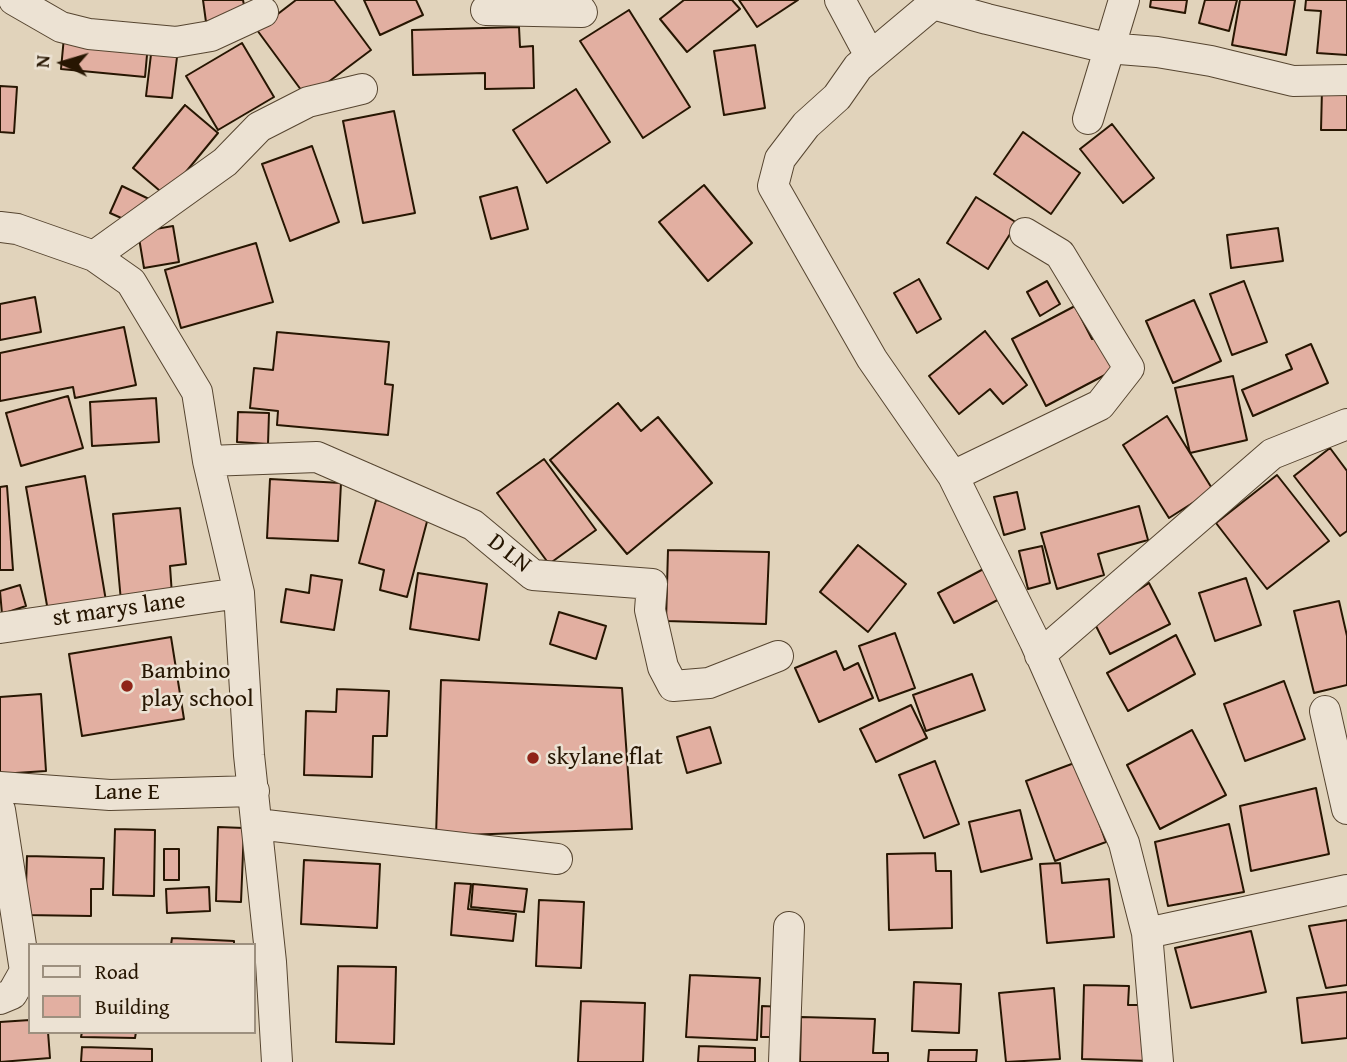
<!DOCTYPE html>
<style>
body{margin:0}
#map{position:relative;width:1347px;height:1062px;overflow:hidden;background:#e1d3bb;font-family:"Gentium Book Plus",serif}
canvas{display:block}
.legend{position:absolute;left:28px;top:943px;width:228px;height:91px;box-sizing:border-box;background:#ece2d3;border:2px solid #9d907f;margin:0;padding:9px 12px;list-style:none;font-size:21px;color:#271602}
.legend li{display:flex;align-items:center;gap:14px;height:35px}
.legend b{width:35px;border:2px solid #9d907f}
.north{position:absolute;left:28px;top:28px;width:70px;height:70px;-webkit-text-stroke:5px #ece2d3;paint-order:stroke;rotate:274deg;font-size:19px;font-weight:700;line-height:28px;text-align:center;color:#271602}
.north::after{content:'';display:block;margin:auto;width:24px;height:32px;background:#271602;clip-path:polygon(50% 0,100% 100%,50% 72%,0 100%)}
</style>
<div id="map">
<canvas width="1347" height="1062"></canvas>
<ul class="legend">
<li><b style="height:9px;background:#ece2d3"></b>Road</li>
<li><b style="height:19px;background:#e2afa1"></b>Building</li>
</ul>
<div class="north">N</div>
</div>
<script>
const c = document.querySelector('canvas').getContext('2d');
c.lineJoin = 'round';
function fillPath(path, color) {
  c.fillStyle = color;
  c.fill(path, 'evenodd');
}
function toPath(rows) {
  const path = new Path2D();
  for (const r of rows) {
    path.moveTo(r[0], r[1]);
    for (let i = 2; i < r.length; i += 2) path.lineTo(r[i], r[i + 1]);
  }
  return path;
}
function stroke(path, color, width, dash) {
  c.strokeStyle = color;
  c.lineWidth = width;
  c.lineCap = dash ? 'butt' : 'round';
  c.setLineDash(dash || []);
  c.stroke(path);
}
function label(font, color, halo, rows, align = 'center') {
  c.font = font + ' "Gentium Book Plus",serif';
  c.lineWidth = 5;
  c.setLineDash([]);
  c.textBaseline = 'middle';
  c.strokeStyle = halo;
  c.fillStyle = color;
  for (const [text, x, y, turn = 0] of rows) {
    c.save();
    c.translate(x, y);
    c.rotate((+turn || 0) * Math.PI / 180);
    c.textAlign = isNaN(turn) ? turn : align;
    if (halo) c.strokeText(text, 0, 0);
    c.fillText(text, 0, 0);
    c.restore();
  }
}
const building = toPath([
 [203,0,243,0,246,15,206,22,203,0],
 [296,0,334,0,371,50,307,98,257,30,296,0],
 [364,0,416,0,423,15,380,35,364,0],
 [684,0,732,0,740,9,687,52,660,19,684,0],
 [739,0,798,0,757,27,739,0],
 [1151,0,1187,0,1185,13,1150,7,1151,0],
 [1205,0,1237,0,1229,31,1199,23,1205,0],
 [1240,0,1295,0,1286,55,1232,45,1240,0],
 [1306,0,1347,0,1347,55,1317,53,1321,11,1305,10,1306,0],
 [629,10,690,107,643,138,580,41,629,10],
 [519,27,520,47,533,46,534,88,485,89,485,73,413,75,412,30,519,27],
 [64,37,148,44,145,77,61,69,64,37],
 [242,43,274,97,218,130,186,76,242,43],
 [755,45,765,108,724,115,714,51,755,45],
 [152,46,178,49,172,98,146,96,152,46],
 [0,86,17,87,14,133,0,132,0,86],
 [576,89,610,142,547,183,513,130,576,89],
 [1322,89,1347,90,1347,130,1321,130,1322,89],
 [185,105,218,133,166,196,133,168,185,105],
 [394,111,415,213,363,223,343,121,394,111],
 [1112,124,1154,178,1123,203,1080,149,1112,124],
 [1023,132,1080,173,1051,214,994,174,1023,132],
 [312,146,339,222,290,241,262,164,312,146],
 [704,185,752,243,708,281,659,222,704,185],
 [122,186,149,199,137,225,110,213,122,186],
 [517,187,528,229,491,239,480,197,517,187],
 [976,197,1017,223,988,269,947,243,976,197],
 [173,226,179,262,144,268,138,232,173,226],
 [1278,228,1283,261,1231,268,1227,235,1278,228],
 [256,243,273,302,181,328,165,270,256,243],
 [919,279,941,319,917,333,894,293,919,279],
 [1047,281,1060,304,1040,316,1027,292,1047,281],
 [1244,281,1267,342,1232,355,1210,294,1244,281],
 [35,297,41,332,0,340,0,304,35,297],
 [1194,300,1221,361,1173,383,1146,321,1194,300],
 [1075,306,1092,339,1105,332,1122,366,1046,406,1012,339,1075,306],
 [124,327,136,385,75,398,73,387,0,401,0,353,124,327],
 [985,331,1027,385,1003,404,990,389,959,414,929,376,985,331],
 [277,332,389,342,385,384,393,385,388,435,277,425,278,411,250,408,254,368,273,370,277,332],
 [1311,344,1328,383,1253,416,1242,390,1292,369,1286,355,1311,344],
 [1233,376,1247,440,1190,453,1175,388,1233,376],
 [68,396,83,448,21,466,6,413,68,396],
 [156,398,159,442,92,446,90,402,156,398],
 [618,403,641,431,658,417,712,483,627,554,550,460,618,403],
 [238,412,269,413,268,444,237,442,238,412],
 [1167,416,1213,490,1169,518,1123,445,1167,416],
 [1330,448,1347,471,1347,531,1340,536,1294,476,1330,448],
 [544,459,596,530,549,564,497,493,544,459],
 [1277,475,1329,541,1267,589,1216,523,1277,475],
 [85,476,106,601,48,611,26,487,85,476],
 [270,479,341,483,338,541,267,538,270,479],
 [7,486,13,570,0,570,0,487,7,486],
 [1017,492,1025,529,1004,535,994,497,1017,492],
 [376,500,429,514,407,597,380,590,384,570,359,563,376,500],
 [1139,506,1148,540,1098,554,1104,575,1057,589,1041,533,1139,506],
 [180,508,186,564,170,566,172,595,121,601,113,514,180,508],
 [858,545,906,584,868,632,820,592,858,545],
 [1042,546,1050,583,1028,589,1019,551,1042,546],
 [668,550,769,552,766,624,666,621,668,550],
 [991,565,1007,595,954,623,938,593,991,565],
 [418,573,487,584,479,640,410,629,418,573],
 [311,575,342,580,334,630,281,622,286,589,309,593,311,575],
 [1246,578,1261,625,1215,641,1199,593,1246,578],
 [1149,583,1170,624,1110,654,1093,620,1149,583],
 [20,585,26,606,2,614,0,591,20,585],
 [1339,601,1347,636,1347,685,1314,693,1294,611,1339,601],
 [559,612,606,626,596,659,550,644,559,612],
 [895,633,915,688,879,701,859,646,895,633],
 [1176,635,1195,674,1128,711,1107,673,1176,635],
 [171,637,184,719,82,736,69,654,171,637],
 [836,651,844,670,858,663,873,698,819,722,795,668,836,651],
 [972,674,985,710,926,731,913,695,972,674],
 [441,680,622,688,632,829,436,836,441,680],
 [1284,681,1305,739,1245,761,1224,704,1284,681],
 [337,689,389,691,387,736,373,736,372,777,304,775,306,711,336,712,337,689],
 [41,694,46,771,0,774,0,697,41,694],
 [911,705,927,738,876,762,860,729,911,705],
 [710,727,721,763,687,773,677,737,710,727],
 [1192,730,1226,795,1160,829,1127,765,1192,730],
 [935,761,959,824,924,838,899,775,935,761],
 [1077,762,1106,842,1055,861,1026,781,1077,762],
 [1316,788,1329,854,1251,871,1240,806,1316,788],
 [1020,810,1032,859,981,872,969,822,1020,810],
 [1229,824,1244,892,1168,906,1155,842,1229,824],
 [218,827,244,828,241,902,216,901,218,827],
 [115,829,155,830,154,896,113,895,115,829],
 [164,849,179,849,179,880,164,880,164,849],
 [935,853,936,871,951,871,952,928,889,930,887,854,935,853],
 [27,856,104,858,103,889,91,889,91,916,25,915,27,856],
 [304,860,380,864,377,928,301,924,304,860],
 [1060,863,1062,883,1109,879,1114,937,1047,943,1040,864,1060,863],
 [455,883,471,884,468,909,516,914,513,941,451,935,455,883],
 [473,884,527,889,524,912,471,907,473,884],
 [209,887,210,911,167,913,166,889,209,887],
 [539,900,584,902,581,968,536,966,539,900],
 [1347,920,1347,985,1326,988,1309,926,1347,920],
 [1251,931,1266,992,1191,1008,1175,948,1251,931],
 [172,938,234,941,234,945,171,945,172,938],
 [338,966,396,967,394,1044,336,1042,338,966],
 [690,975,760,978,757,1040,686,1037,690,975],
 [914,982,961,984,959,1033,912,1031,914,982],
 [1084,985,1129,986,1128,1005,1151,1005,1150,1061,1082,1059,1084,985],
 [1054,988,1060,1059,1006,1062,999,993,1054,988],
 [1347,992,1347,1038,1302,1043,1297,998,1347,992],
 [581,1001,645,1003,643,1062,578,1062,581,1001],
 [762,1006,784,1007,783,1037,761,1037,762,1006],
 [801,1017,875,1019,873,1053,888,1053,888,1062,800,1062,801,1017],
 [30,1020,30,1032,48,1032,50,1058,0,1062,0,1022,30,1020],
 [82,1032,136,1032,135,1038,81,1037,82,1032],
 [699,1046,755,1048,755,1062,698,1062,699,1046],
 [82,1047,152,1049,152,1062,81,1062,82,1047],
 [929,1050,977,1050,976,1062,928,1062,929,1050]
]);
fillPath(building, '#e2afa1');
stroke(building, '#271602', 2);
const street = toPath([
 [14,0,61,27,89,34,176,42,211,36,263,12],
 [840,0,870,56],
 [931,0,933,4,987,19,1107,48,1157,52,1211,61,1293,81,1347,80],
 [933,4,858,67,837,97,806,125,780,159,773,186,872,359,953,476],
 [486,10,582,12,573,0],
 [1088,119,1124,0],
 [0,227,17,229,94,256,131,282,197,392,208,461,239,593,249,755,271,962,277,1062],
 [1025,233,1060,254,1129,368,1100,405,953,476,1035,642,1124,843,1147,933,1158,1062],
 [94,256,225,162,259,127,308,102,362,89],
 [208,461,317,457,473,525,533,575,652,584,650,610,663,667,673,686,709,683,778,656],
 [0,628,239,593],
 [1040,655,1272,454,1347,424],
 [1325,711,1347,809],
 [0,787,110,795,254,791],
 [0,810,25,971,12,994,0,999],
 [257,824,557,859],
 [1147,933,1347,890],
 [784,1062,789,927]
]);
stroke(street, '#564530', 32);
stroke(street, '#ece2d3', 30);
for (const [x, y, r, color] of [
 [127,686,7,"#8f2418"],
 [533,758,7,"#8f2418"]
]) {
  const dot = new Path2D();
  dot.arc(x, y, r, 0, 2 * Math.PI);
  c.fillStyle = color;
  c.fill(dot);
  stroke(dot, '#ece2d3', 2.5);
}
label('24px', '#271602', '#ece2d3', [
 ["D LN",509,554,38],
 ["st marys lane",119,610,-8],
 ["Lane E",127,793]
]);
label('24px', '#271602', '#ece2d3', [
 ["Bambino",141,672],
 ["play school",141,700],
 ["skylane flat",547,758]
], 'left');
</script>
